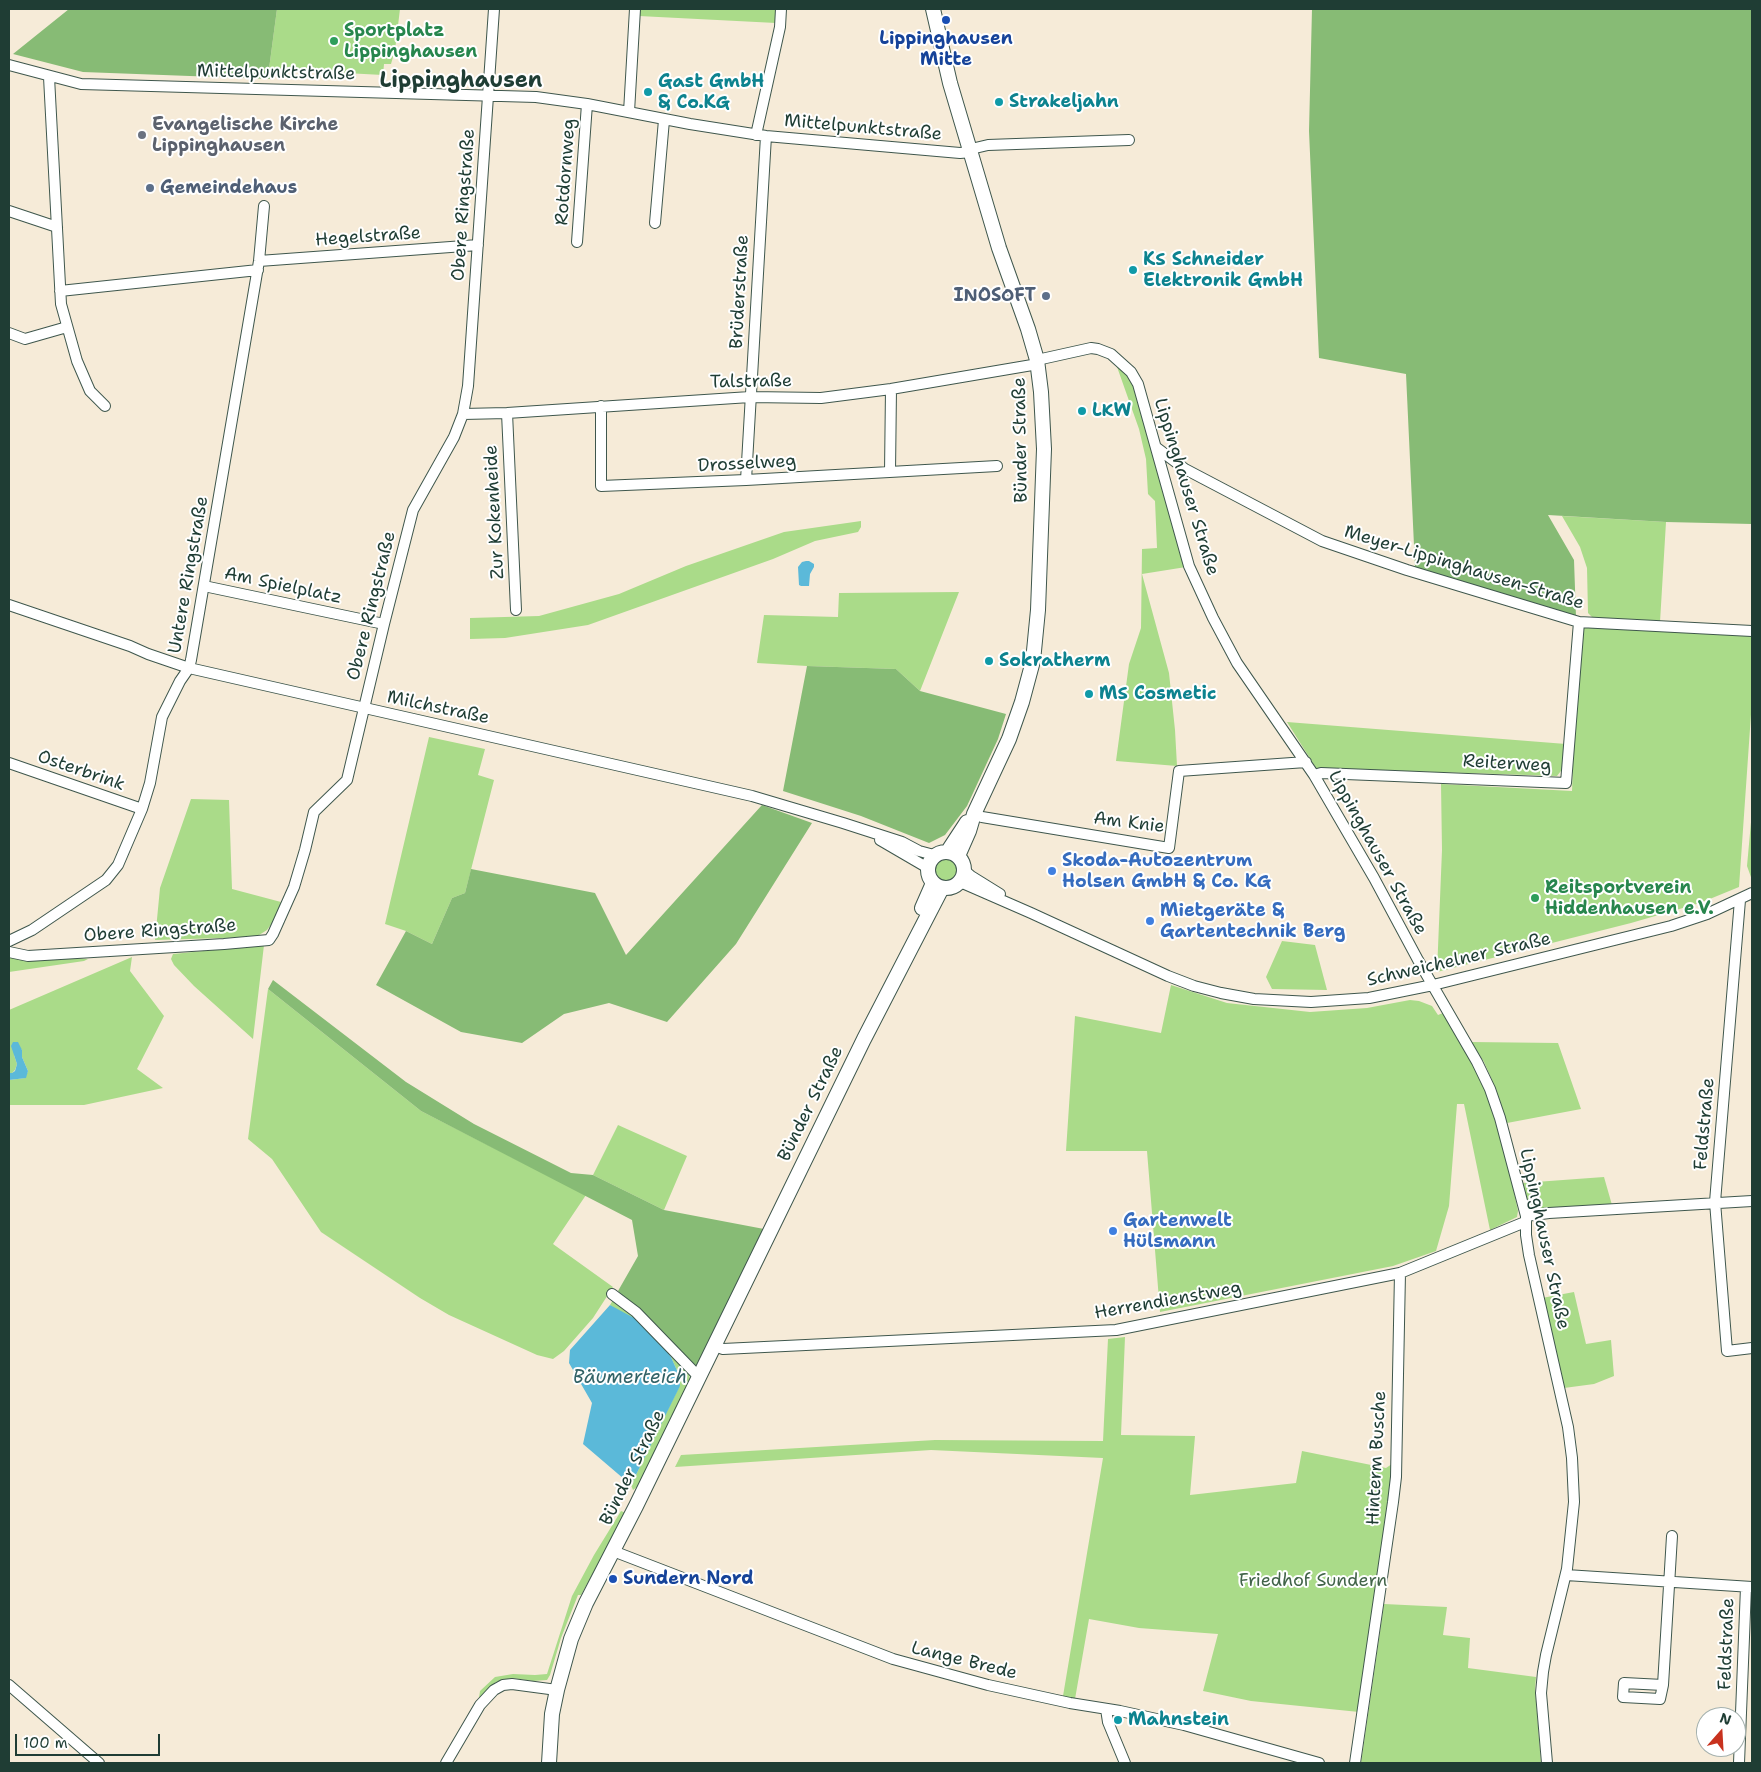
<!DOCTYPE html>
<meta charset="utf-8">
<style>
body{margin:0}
#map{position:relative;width:1761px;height:1772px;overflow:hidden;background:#f6ebd8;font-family:"Shantell Sans",sans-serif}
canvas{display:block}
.frame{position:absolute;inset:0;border:10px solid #1f3d34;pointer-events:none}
.north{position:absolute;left:1696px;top:1707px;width:50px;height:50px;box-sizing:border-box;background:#fff;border:1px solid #a5b1ae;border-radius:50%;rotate:19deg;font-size:14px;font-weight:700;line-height:20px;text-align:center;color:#1f3d34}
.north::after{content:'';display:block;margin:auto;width:18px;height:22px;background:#c8321e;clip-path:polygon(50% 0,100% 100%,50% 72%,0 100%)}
.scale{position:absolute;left:15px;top:1734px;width:145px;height:22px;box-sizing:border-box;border:2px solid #1f3d34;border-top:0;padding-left:6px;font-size:15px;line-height:18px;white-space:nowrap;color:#1f3d34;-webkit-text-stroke:4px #fff;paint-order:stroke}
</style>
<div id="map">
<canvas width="1761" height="1772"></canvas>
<div class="frame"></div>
<div class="north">N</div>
<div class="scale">100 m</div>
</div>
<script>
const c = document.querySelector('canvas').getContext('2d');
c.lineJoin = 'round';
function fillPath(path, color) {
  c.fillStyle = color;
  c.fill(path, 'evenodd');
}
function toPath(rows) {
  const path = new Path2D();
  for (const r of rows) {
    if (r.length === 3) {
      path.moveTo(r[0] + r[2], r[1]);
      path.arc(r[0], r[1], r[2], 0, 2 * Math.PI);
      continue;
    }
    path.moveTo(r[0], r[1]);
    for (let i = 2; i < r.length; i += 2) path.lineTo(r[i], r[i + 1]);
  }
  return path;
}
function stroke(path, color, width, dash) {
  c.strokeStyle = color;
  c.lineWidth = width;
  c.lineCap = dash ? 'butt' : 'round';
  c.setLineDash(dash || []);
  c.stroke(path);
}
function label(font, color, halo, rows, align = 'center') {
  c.font = font + ' "Shantell Sans",sans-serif';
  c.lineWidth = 4;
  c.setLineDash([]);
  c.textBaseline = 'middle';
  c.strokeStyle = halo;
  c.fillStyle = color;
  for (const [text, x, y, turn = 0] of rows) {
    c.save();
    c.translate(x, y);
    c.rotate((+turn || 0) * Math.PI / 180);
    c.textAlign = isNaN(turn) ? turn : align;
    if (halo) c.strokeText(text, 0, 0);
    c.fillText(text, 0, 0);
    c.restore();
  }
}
fillPath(toPath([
 [277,9,400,9,395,50,391,64,384,64,383,75,269,69],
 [640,9,776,9,776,23,639,16],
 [1116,364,1122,368,1136,389,1186,567,1142,574,1169,673,1175,730,1177,766,1116,761,1129,664,1141,628,1142,549,1157,548,1155,501,1148,494,1146,459,1139,429],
 [1562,516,1666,522,1660,622,1593,618,1588,613,1587,568,1580,547],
 [861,521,861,527,858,532,815,541,773,559,588,625,505,638,470,639,470,618,539,616,619,594,686,566,784,532],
 [959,592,920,691,896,669,807,666,757,663,764,615,838,617,839,593],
 [1588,626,1752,636,1752,700,1739,887,1700,903,1631,923,1437,972,1442,850,1441,784,1572,791,1575,715,1584,628],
 [1287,722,1566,744,1564,767,1557,776,1316,768],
 [429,737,485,749,478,775,494,780,465,893,452,898,432,944,406,931,385,924],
 [191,799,229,800,232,889,281,902,275,919,267,930,256,937,155,940,160,888],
 [1752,811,1752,880,1747,866],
 [946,870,11],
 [1282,941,1315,945,1327,990,1272,989,1266,977],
 [264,945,253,1039,194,986,174,965,171,959,173,954],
 [9,954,88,959,84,961,9,972],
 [132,957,130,971,164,1016,137,1069,163,1088,84,1105,9,1105,9,1080,25,1078,28,1071,22,1057,22,1049,14,1055,17,1064,15,1070,12,1073,9,1073,9,1010],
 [1171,985,1227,1003,1310,1012,1367,1008,1410,1000,1419,1001,1432,1006,1438,1015,1443,1013,1475,1067,1486,1090,1509,1169,1518,1211,1517,1217,1490,1230,1464,1104,1457,1104,1449,1206,1436,1251,1393,1266,1160,1312,1147,1151,1066,1151,1075,1016,1161,1033],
 [268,989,421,1111,586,1195,553,1244,613,1287,593,1318,564,1351,553,1359,537,1355,449,1315,420,1298,321,1232,272,1159,248,1139],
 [1471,1042,1558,1043,1581,1109,1507,1123,1496,1089,1484,1062],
 [618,1125,687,1156,664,1210,593,1175],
 [1604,1177,1612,1205,1538,1210,1527,1201,1522,1183],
 [1574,1292,1586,1344,1611,1340,1614,1376,1594,1384,1564,1388,1542,1298],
 [613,1300,636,1315,689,1372,690,1380,645,1474,637,1487,633,1490,631,1485,680,1385,679,1375,671,1357,659,1341,610,1305],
 [1125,1337,1121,1435,1195,1436,1190,1495,1296,1483,1302,1451,1386,1468,1392,1464,1392,1486,1359,1712,1251,1701,1203,1691,1218,1634,1139,1628,1089,1619,1075,1699,1063,1696,1103,1458,931,1450,675,1467,681,1455,935,1440,1103,1441,1108,1339],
 [621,1511,626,1513,581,1595,578,1595,561,1638,550,1675,547,1680,533,1681,512,1678,496,1682,479,1698,480,1691,495,1677,513,1674,535,1675,547,1674,572,1596,594,1555],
 [1384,1604,1447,1607,1443,1635,1470,1638,1468,1668,1536,1677,1535,1689,1541,1763,1361,1763]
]), '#aadb89');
fillPath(toPath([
 [69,9,277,9,269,69,270,79,83,72,13,54],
 [1312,9,1752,9,1752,524,1666,522,1548,515,1574,560,1576,617,1467,585,1415,567,1406,374,1319,358,1309,131],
 [807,666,896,669,920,691,1006,714,998,739,967,806,945,835,929,843,861,816,783,791],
 [762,805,812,823,736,944,667,1022,609,1003,564,1014,522,1043,461,1032,376,985,406,931,432,944,452,898,465,893,471,869,595,893,626,955],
 [273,980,406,1082,474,1124,571,1173,593,1175,664,1210,764,1229,696,1367,618,1291,638,1256,632,1220,421,1111,268,989]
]), '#87bb75');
fillPath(toPath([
 [806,561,809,561,814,564,814,567,810,574,809,586,801,586,799,585,798,567,802,562],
 [13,1042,18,1042,22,1050,22,1057,28,1071,26,1078,9,1080,9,1073,12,1073,15,1071,17,1064,11,1046],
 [610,1305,634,1318,659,1341,671,1357,679,1375,680,1386,631,1485,583,1444,592,1403,569,1363,570,1350]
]), '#5bb9d9');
const minor = toPath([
 [9,65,81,84,536,97,587,104,690,124,766,136,960,153,971,152],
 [49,77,61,304,77,361,90,391,105,406],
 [629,112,635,9],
 [756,135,780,27,781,9],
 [971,149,988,145,1129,140],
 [9,211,57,227],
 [655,223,664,120],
 [577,242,587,104],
 [259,261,478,245],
 [60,291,258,270],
 [9,333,25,339,67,327],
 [1037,360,1091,348,1098,349,1111,354,1131,372,1138,384,1189,566,1213,618,1237,663,1314,775,1374,878,1418,960,1477,1062,1490,1089,1500,1118,1526,1216,1526,1235,1529,1255,1568,1427,1572,1458,1574,1502,1567,1569,1546,1655,1543,1672,1541,1693,1547,1763],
 [601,406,601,486,746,480,997,466],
 [507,413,516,610],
 [463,414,507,413,750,397,821,398,891,389,1038,364],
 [1157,448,1185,469,1322,541,1407,570,1579,622,1752,631],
 [890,472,891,389],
 [746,480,766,136],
 [204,586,384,624],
 [9,605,130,646,148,654,189,668,752,796,843,823,902,842,919,851,934,855],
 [9,763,142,809],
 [1314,775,1321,773,1566,783,1579,622],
 [974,814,982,817,1169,848,1179,771,1306,762],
 [880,840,928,868],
 [964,870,971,876,1000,894],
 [960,882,1031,913,1168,976,1194,986,1221,993,1254,999,1311,1002,1369,998,1433,985,1671,926,1707,914,1752,893],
 [1740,900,1715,1202,1727,1351,1752,1348],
 [9,941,32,930,106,880,118,865,142,809,150,783,162,717,180,681,189,668,191,660,259,261,264,206],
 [9,952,28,956,224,944,269,940,273,934,294,887,305,850,314,812,347,780,384,624,413,510,454,437,463,414,468,386,494,9],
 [1526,1216,1549,1213,1752,1201],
 [612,1294,636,1312,699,1377],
 [714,1346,723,1349,1116,1330,1400,1273,1525,1222],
 [613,1551,893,1659,988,1685,1070,1703,1120,1711,1184,1725,1319,1763],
 [1566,1575,1752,1587],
 [9,1685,99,1763],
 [1663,1685,1624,1683,1623,1697,1660,1699,1663,1685,1672,1536],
 [1106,1709,1108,1722,1125,1763],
 [446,1763,480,1705,494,1690,503,1685,512,1684,557,1690],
 [1355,1763,1393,1502,1396,1477,1400,1273],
 [1739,1763,1746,1587]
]);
const major = toPath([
 [933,9,950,83,999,248,1028,329,1037,360,1041,392,1044,449,1038,610,1033,661,1022,702,1009,739,974,814,969,831,958,856],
 [948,851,967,822],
 [946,870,18],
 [922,908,933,883],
 [549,1763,552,1714,557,1690,571,1639,586,1603,636,1506,864,1039,942,888]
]);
stroke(minor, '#3f574d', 12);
stroke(major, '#3f574d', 16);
stroke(minor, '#fff', 10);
stroke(major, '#fff', 14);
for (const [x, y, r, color] of [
 [946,20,5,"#1a4fb4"],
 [334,41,5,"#2e9e5b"],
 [648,92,5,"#0f9aa8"],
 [999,102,5,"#0f9aa8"],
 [142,135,5,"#6b7280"],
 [150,188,5,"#5c6f8a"],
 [1133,270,5,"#0f9aa8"],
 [1046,296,5,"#5c6f8a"],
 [1082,411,5,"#0f9aa8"],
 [989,661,5,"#0f9aa8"],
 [1089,694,5,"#0f9aa8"],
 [1052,871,5,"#3f7fe0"],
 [1535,898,5,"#2e9e5b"],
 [1150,921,5,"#3f7fe0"],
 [1113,1231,5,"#3f7fe0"],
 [613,1579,5,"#1a4fb4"],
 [1118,1720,5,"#0f9aa8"]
]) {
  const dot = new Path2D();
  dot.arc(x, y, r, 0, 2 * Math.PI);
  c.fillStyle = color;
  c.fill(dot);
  stroke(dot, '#fff', 2);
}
label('bold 18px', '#27864d', '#fff', [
 ["Sportplatz",344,31],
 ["Lippinghausen",344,52],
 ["Reitsportverein",1545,888],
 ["Hiddenhausen e.V.",1545,909]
], 'left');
label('bold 18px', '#164399', '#fff', [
 ["Lippinghausen",946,39],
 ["Mitte",946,60],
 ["Sundern Nord",623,1579,"left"]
]);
label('18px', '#1f3d34', '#fff', [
 ["Mittelpunktstraße",276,73,1],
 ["Mittelpunktstraße",863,128,5],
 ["Rotdornweg",566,172,-86],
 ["Obere Ringstraße",464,205,-86],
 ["Hegelstraße",368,237,-4],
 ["Brüderstraße",740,292,-87],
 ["Talstraße",751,382,-1],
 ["Bünder Straße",1021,440,-91],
 ["Drosselweg",747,464,-3],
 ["Lippinghauser Straße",1186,487,73],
 ["Zur Kokenheide",495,512,-93],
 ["Meyer-Lippinghausen-Straße",1464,568,17],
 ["Untere Ringstraße",189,575,-80],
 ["Am Spielplatz",283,586,12],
 ["Obere Ringstraße",372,606,-76],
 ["Milchstraße",438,708,12],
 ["Reiterweg",1507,764,3],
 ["Osterbrink",81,771,19],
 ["Am Knie",1129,823,7],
 ["Lippinghauser Straße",1377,853,61],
 ["Obere Ringstraße",160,931,-4],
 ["Schweichelner Straße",1459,960,-13],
 ["Bünder Straße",811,1104,-64],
 ["Feldstraße",1705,1124,-85],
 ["Lippinghauser Straße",1544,1239,78],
 ["Herrendienstweg",1168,1301,-10],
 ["Hinterm Busche",1377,1458,-87],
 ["Bünder Straße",633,1468,-64],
 ["Feldstraße",1727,1644,-88],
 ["Lange Brede",964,1661,14]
]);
label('bold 18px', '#0d838f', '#fff', [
 ["Gast GmbH",658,82],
 ["& Co.KG",658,103],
 ["Strakeljahn",1009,102],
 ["KS Schneider",1143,260],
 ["Elektronik GmbH",1143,281],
 ["LKW",1092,411],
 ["Sokratherm",999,661],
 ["MS Cosmetic",1099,694],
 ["Mahnstein",1128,1720]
], 'left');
label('bold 18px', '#5b616d', '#fff', [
 ["Evangelische Kirche",152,125],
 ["Lippinghausen",152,146]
], 'left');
label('bold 18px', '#4e5e75', '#fff', [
 ["Gemeindehaus",160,188],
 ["INOSOFT",1036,296,"right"]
], 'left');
label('bold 18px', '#366cbe', '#fff', [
 ["Skoda-Autozentrum",1062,861],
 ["Holsen GmbH & Co. KG",1062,882],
 ["Mietgeräte &",1160,911],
 ["Gartentechnik Berg",1160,932],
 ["Gartenwelt",1123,1221],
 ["Hülsmann",1123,1242]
], 'left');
label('18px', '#426449', '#fff', [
 ["Friedhof Sundern",1313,1581]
]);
label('italic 19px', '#316266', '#fff', [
 ["Bäumerteich",630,1378]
]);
label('bold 22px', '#1f3d34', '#fff', [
 ["Lippinghausen",461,81]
]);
</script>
